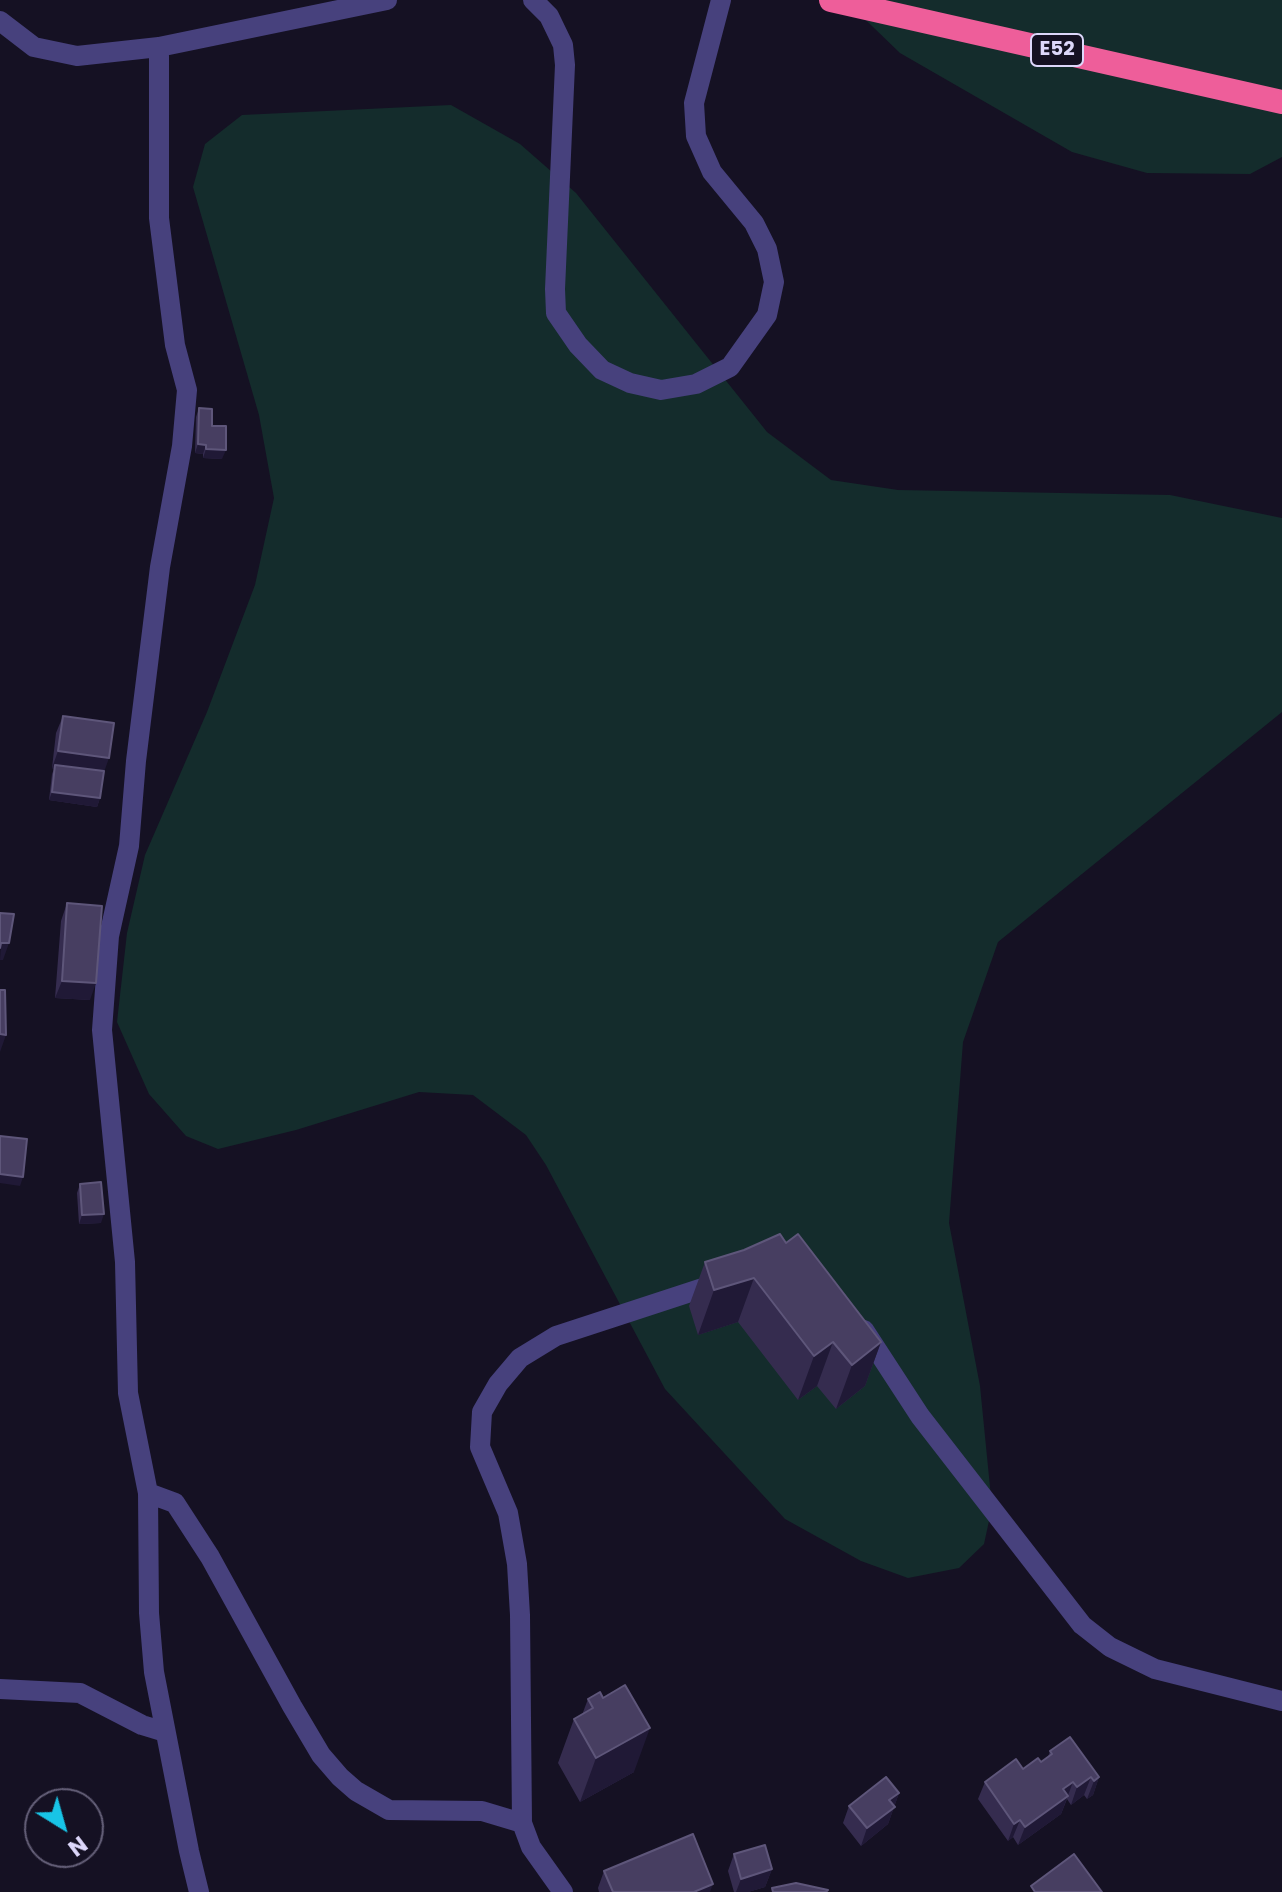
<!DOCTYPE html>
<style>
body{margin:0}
#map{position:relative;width:1282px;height:1892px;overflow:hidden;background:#151123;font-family:Poppins,sans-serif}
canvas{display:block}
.north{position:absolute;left:24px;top:1788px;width:80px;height:80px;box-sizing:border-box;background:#151123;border:2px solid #656079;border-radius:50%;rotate:143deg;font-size:22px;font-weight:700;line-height:32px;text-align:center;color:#ddd7fb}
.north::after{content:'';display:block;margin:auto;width:28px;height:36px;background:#18c4e6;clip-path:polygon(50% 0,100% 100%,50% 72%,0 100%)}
</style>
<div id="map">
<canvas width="1282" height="1892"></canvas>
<div class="north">N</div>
</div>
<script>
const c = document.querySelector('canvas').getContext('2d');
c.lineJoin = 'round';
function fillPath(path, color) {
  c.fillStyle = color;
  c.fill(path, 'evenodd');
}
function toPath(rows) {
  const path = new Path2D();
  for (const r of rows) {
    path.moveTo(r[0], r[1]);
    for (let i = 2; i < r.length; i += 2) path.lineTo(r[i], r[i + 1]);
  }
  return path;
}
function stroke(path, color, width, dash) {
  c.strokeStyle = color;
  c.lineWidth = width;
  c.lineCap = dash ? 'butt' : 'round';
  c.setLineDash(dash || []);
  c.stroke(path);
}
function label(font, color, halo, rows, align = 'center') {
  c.font = font + ' Poppins,sans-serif';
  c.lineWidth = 7;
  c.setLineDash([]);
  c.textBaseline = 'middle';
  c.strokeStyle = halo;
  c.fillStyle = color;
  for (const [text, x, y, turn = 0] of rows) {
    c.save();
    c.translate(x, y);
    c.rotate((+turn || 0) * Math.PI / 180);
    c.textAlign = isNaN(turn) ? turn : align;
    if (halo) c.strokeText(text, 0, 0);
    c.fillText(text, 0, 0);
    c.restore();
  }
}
fillPath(toPath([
 [845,0,1282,0,1282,157,1250,174,1147,173,1072,152,900,53],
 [451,105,520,144,576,193,767,432,831,480,898,490,1170,495,1282,518,1282,712,998,942,963,1042,949,1223,980,1386,992,1507,984,1544,959,1568,908,1578,861,1561,785,1519,665,1389,546,1165,526,1135,473,1095,419,1092,296,1130,218,1149,186,1136,149,1094,117,1022,127,933,145,855,207,712,255,585,274,498,259,415,193,187,205,144,242,115]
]), '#142c2c');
stroke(toPath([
 [533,0,549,16,563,45,565,65,555,289,556,313,578,345,602,370,630,383,661,390,696,384,730,367,767,315,774,282,767,249,754,223,712,172,696,136,694,103,721,0],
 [0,21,34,47,77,56,159,47,387,0],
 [159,47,159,218,175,345,187,390,182,446,160,567,136,761,129,846,109,936,102,1030,125,1262,128,1393,148,1493,149,1613,154,1672,189,1851,199,1892],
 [864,1330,920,1416,1082,1625,1110,1647,1155,1669,1282,1701],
 [148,1493,175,1503,210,1557,292,1706,321,1755,340,1777,356,1791,389,1810,482,1811,522,1823],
 [0,1689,80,1693,142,1725,165,1732],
 [563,1892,531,1847,522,1823,520,1615,517,1564,508,1513,480,1447,482,1412,498,1384,520,1358,556,1336,721,1282]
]), '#47417d', 20);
stroke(toPath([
 [831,0,1282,102]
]), '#ee5e9a', 24);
fillPath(toPath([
 [199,408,212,426,222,459,203,458,203,454,195,453,196,417],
 [63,716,103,775,100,798,97,807,49,800,52,774,54,769,52,768,56,733],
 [67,903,90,1000,55,998,61,921],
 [80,1184,101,1223,79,1224,77,1193],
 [786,1243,881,1342,865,1386,836,1409,817,1386,798,1400,738,1322,698,1335,689,1306,705,1262],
 [603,1698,634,1772,580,1802,558,1763,574,1719,582,1715,588,1699],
 [1050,1751,1099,1777,1093,1795,1087,1799,1084,1795,1071,1805,1067,1799,1061,1814,1018,1845,1013,1837,1008,1841,978,1799,985,1782,1041,1762,1048,1757],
 [899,1793,888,1824,861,1846,843,1823,849,1806],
 [734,1854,772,1869,765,1887,748,1892,734,1892,728,1871],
 [604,1871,710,1892,599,1892,598,1888]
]), '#352c4f');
fillPath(toPath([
 [198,444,206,445,203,454,195,453],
 [206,449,226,450,222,459,203,458],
 [58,751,109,758,103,775,55,765,54,769,52,768],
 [52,792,100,798,97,807,49,800],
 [1,943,9,943,3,960,0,960],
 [62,981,96,983,90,1000,55,998],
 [0,1034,6,1035,0,1052],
 [0,1174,23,1177,20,1186,0,1183],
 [104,1214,101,1223,79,1224,82,1215],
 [754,1278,738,1322,698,1335,714,1290],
 [833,1342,817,1386,798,1400,814,1356],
 [881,1342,865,1386,836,1409,852,1365],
 [650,1728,634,1772,580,1802,596,1758],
 [1091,1777,1084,1795,1071,1805,1077,1787],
 [1099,1777,1093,1795,1087,1799,1094,1781],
 [1073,1782,1061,1814,1018,1845,1025,1827,1063,1789],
 [899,1793,888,1824,861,1846,867,1828,889,1800],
 [1020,1820,1013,1837,1008,1841,1014,1824],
 [772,1869,765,1887,748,1892,736,1892,741,1879],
 [713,1884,710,1892,694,1892]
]), '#201936');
const building = toPath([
 [199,408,212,409,212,426,226,426,226,450,206,449,206,445,198,444,199,408],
 [63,716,114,723,109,758,58,751,63,716],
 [55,765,104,771,100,798,52,792,55,765],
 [67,903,102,906,96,983,62,981,67,903],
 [0,913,14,914,9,943,1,943,0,948,0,913],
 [0,990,5,990,6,1035,0,1034,0,990],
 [0,1136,27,1139,23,1177,0,1174,0,1136],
 [101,1182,104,1214,82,1215,80,1184,101,1182],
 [780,1234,786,1243,798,1234,881,1342,852,1365,833,1342,814,1356,754,1278,714,1290,705,1262,744,1250,780,1234],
 [625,1685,650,1728,596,1758,574,1719,593,1708,588,1699,600,1692,603,1698,625,1685],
 [1070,1737,1099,1777,1094,1781,1091,1777,1077,1787,1073,1782,1063,1789,1068,1796,1025,1827,1020,1820,1014,1824,985,1782,1016,1759,1023,1769,1038,1758,1041,1762,1052,1754,1050,1751,1070,1737],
 [886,1777,899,1793,889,1800,895,1807,867,1828,849,1806,886,1777],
 [693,1834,713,1884,694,1892,613,1892,604,1871,693,1834],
 [765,1845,772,1869,741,1879,734,1854,765,1845],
 [1074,1854,1102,1892,1035,1892,1031,1886,1074,1854],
 [796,1883,828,1890,826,1892,773,1892,772,1888,796,1883]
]);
fillPath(building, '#473e61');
stroke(building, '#5e567a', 2);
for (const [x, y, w] of [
 [1057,50,52]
]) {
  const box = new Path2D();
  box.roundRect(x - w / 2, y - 16, w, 32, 6);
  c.fillStyle = '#151123';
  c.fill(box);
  stroke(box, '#ddd7fb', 2);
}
label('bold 20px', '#ddd7fb', null, [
 ["E52",1057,50]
]);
</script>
